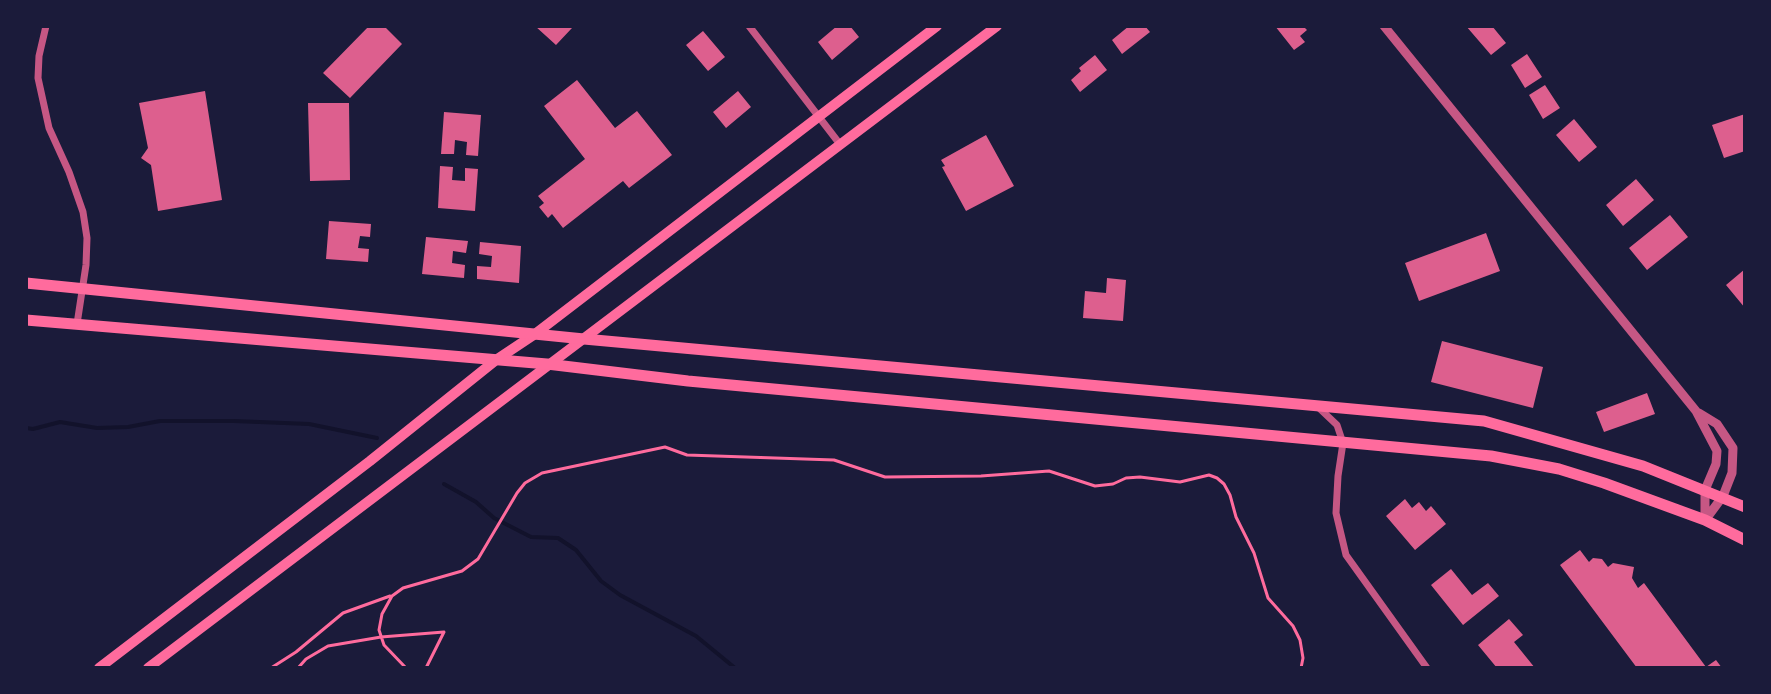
<!DOCTYPE html>
<style>
body{margin:0}
#map{position:relative;width:1771px;height:694px;overflow:hidden;background:#1b1b3a;font-family:"Golos Text",sans-serif}
canvas{display:block}
.frame{position:absolute;inset:0;border:28px solid #1b1b3a;pointer-events:none}
</style>
<div id="map">
<canvas width="1771" height="694"></canvas>
<div class="frame"></div>
</div>
<script>
const c = document.querySelector('canvas').getContext('2d');
c.lineJoin = 'round';
function toPath(rows) {
  const path = new Path2D();
  for (const r of rows) {
    path.moveTo(r[0], r[1]);
    for (let i = 2; i < r.length; i += 2) path.lineTo(r[i], r[i + 1]);
  }
  return path;
}
function stroke(path, color, width, dash) {
  c.strokeStyle = color;
  c.lineWidth = width;
  c.lineCap = dash ? 'butt' : 'round';
  c.setLineDash(dash || []);
  c.stroke(path);
}
function fillPath(path, color) {
  c.fillStyle = color;
  c.fill(path, 'evenodd');
}
stroke(toPath([
 [26,428,33,429,60,422,97,428,128,427,160,421,234,421,309,424,377,438],
 [444,484,476,502,494,518,531,537,558,538,576,550,601,581,620,595,696,636,735,668]
]), '#12122b', 4);
fillPath(toPath([
 [369,26,384,26,402,44,350,98,323,73],
 [535,26,569,26,572,28,556,45],
 [837,26,850,26,859,37,832,60,818,42],
 [1129,26,1145,26,1150,32,1122,54,1112,40],
 [1275,26,1303,26,1307,30,1300,36,1305,42,1294,50],
 [1466,26,1492,26,1506,43,1491,55],
 [703,31,725,57,708,71,686,45],
 [1527,54,1542,77,1525,88,1511,65],
 [1095,55,1107,70,1080,92,1071,80,1081,71,1079,68],
 [577,80,615,128,637,111,672,155,629,188,623,181,563,228,552,214,548,218,539,207,544,203,538,196,585,159,544,106],
 [1545,85,1560,108,1543,119,1529,95],
 [205,91,222,200,158,211,151,165,141,158,148,148,139,103],
 [738,91,751,107,726,128,713,112],
 [308,103,349,103,350,180,310,181],
 [444,112,481,115,478,156,466,155,467,142,455,140,454,154,441,154],
 [1745,114,1745,151,1724,158,1712,125],
 [1574,119,1597,147,1579,162,1556,135],
 [986,135,1014,186,966,211,942,167,945,166,941,160],
 [440,166,453,167,452,180,465,181,465,168,478,169,475,211,438,208],
 [1636,179,1654,200,1623,226,1606,205],
 [1670,215,1688,237,1647,270,1629,248],
 [329,221,371,224,370,237,360,236,358,248,369,249,368,262,326,259],
 [1486,233,1500,271,1419,301,1405,263],
 [426,237,468,241,466,253,453,251,452,263,465,265,464,278,422,274],
 [480,242,521,246,519,283,477,279,477,266,491,267,492,256,479,254],
 [1745,269,1745,308,1726,285],
 [1107,278,1126,280,1123,321,1083,318,1085,291,1106,293],
 [1442,341,1543,367,1533,408,1431,382],
 [1647,393,1655,414,1604,432,1596,412],
 [1405,499,1412,508,1419,502,1426,511,1431,506,1446,524,1415,550,1386,516],
 [1580,550,1589,562,1593,558,1602,559,1608,567,1613,563,1634,567,1632,578,1638,588,1644,583,1706,667,1716,660,1722,668,1637,668,1560,565],
 [1451,569,1472,595,1488,583,1499,596,1463,625,1431,585],
 [1509,619,1523,635,1514,642,1535,668,1497,668,1478,645]
]), '#dd5f8e');
stroke(toPath([
 [271,668,296,652,343,613,390,596],
 [298,668,306,659,328,646,381,637,444,632,426,668],
 [406,668,384,645,379,630,382,614,392,596,403,588,462,571,478,559,517,493,525,483,542,473,665,447,687,455,834,460,885,477,981,476,1049,471,1095,486,1113,484,1126,478,1140,477,1180,482,1209,475,1217,478,1224,484,1230,495,1236,517,1254,553,1268,598,1293,626,1300,640,1303,658,1301,668]
]), '#ff6b9d', 3);
stroke(toPath([
 [46,26,39,56,38,78,49,128,69,172,83,212,87,238,86,265,77,324],
 [749,26,839,143],
 [1318,407,1337,425,1343,443,1338,476,1336,513,1346,555,1427,668]
]), '#c65784', 7);
stroke(toPath([
 [1384,26,1696,411,1717,451,1716,464,1705,490,1705,520],
 [1699,413,1717,424,1733,448,1732,473,1723,496,1706,519]
]), '#c65784', 9);
stroke(toPath([
 [99,668,370,461,496,360,535,334,937,26],
 [148,668,997,26]
]), '#ff6b9d', 10);
stroke(toPath([
 [26,283,584,339,1484,421,1643,466,1745,507],
 [26,320,547,364,688,381,1491,456,1559,469,1604,483,1705,520,1745,540]
]), '#ff6b9d', 11);
</script>
